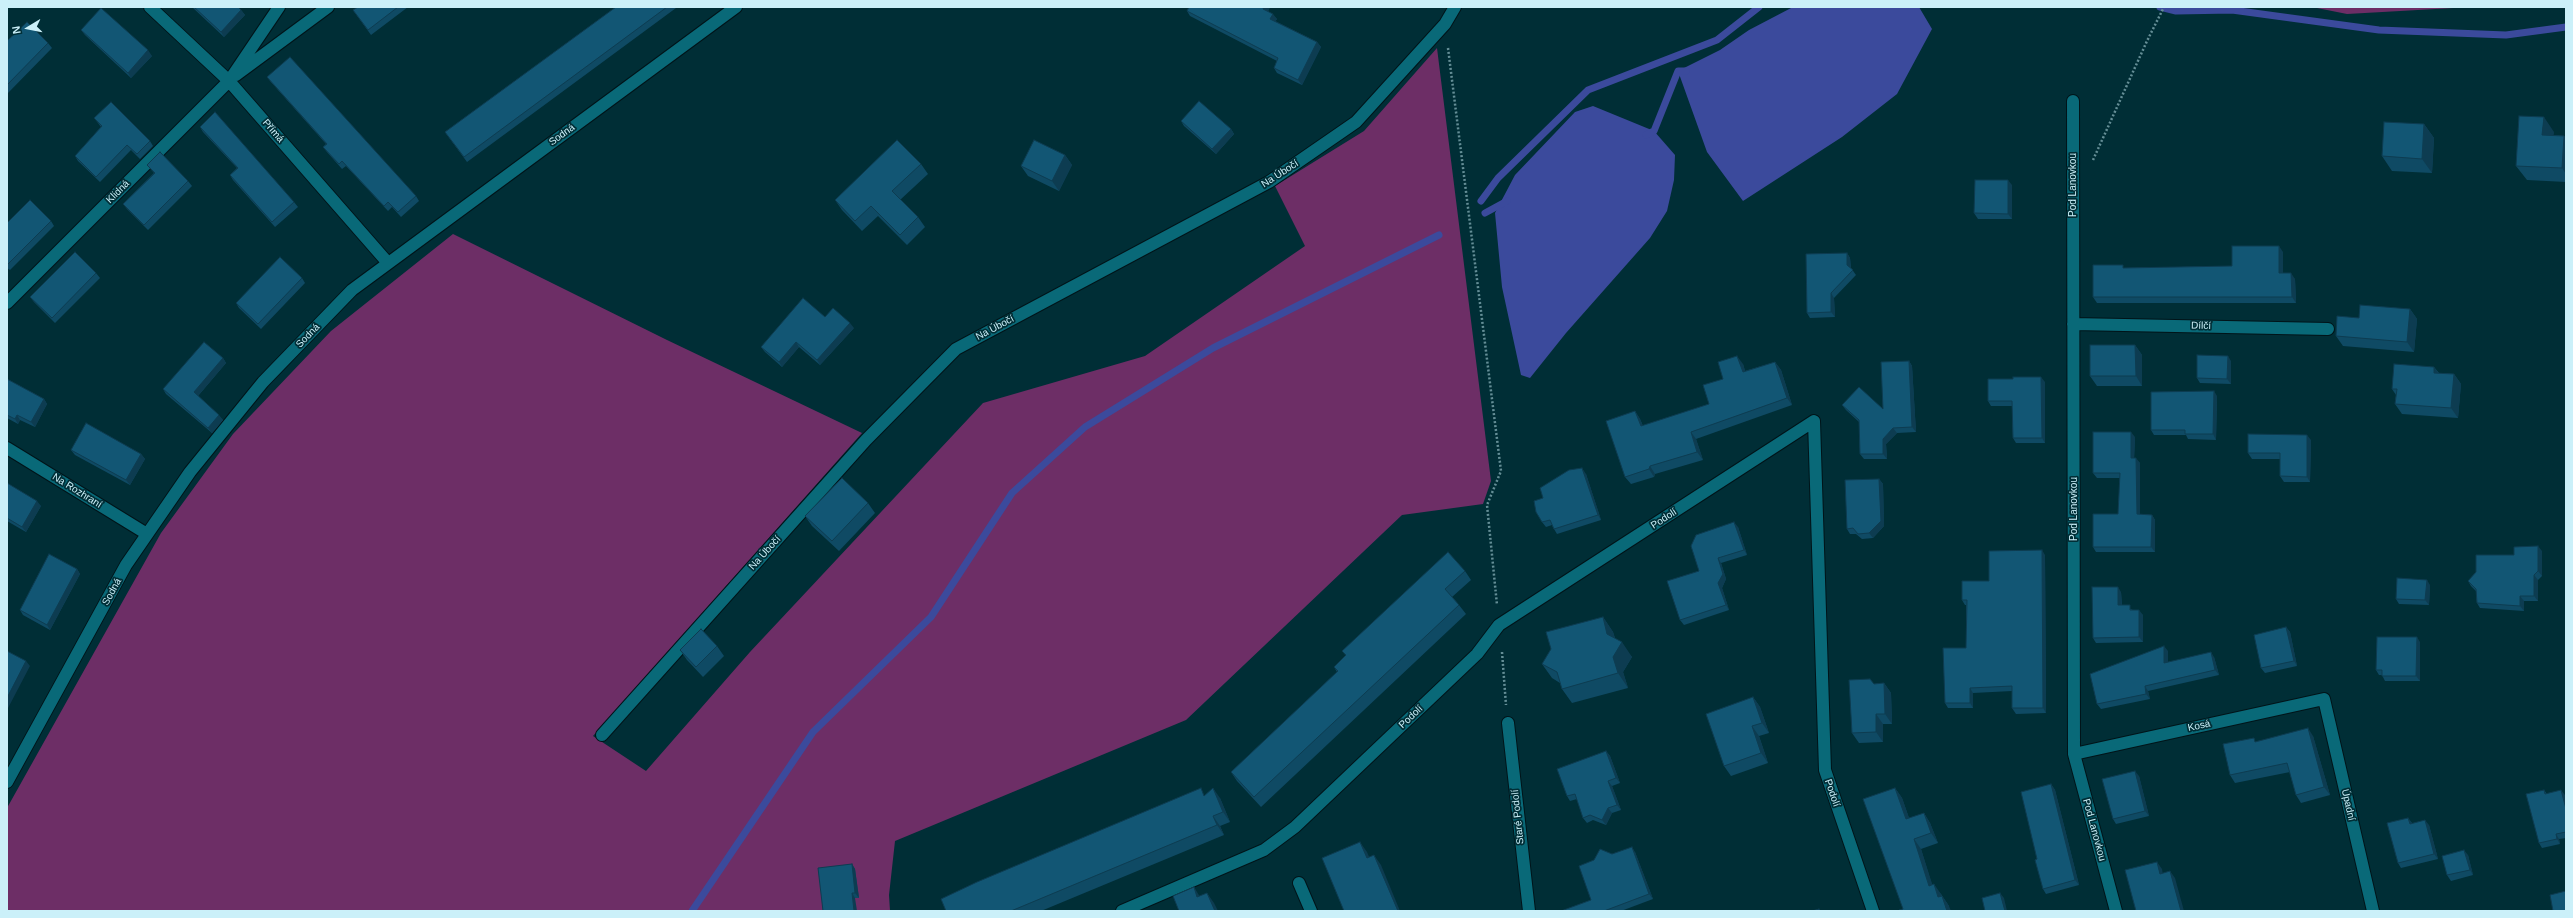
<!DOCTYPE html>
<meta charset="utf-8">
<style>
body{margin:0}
#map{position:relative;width:2573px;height:918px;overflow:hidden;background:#002e36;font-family:Helvetica,sans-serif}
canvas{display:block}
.frame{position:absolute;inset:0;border:8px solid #cbf0f9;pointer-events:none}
.north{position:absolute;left:8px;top:8px;width:40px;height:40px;-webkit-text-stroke:3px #002e36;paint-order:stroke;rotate:260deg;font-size:11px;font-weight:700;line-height:16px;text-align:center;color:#cbf0f9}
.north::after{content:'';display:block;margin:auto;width:14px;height:18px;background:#cbf0f9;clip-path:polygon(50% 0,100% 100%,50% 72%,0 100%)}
</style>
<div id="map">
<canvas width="2573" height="918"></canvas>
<div class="frame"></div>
<div class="north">N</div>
</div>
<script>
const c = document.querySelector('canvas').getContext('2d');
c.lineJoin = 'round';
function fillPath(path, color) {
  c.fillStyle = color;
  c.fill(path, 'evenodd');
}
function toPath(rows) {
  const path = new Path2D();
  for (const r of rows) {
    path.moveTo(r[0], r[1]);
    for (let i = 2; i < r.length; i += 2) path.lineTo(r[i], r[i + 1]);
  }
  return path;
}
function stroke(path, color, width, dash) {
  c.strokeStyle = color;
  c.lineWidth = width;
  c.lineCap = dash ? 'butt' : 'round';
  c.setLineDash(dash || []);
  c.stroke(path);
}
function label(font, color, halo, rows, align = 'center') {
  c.font = font + ' Helvetica,sans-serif';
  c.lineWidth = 3.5;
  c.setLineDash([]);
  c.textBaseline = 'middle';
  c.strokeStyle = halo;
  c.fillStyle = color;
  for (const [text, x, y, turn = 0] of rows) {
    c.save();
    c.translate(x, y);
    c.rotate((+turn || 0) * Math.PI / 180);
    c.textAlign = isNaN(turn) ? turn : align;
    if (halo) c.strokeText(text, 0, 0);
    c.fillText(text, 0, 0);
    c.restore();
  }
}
fillPath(toPath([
 [2312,7,2471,7,2347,14],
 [1437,48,1491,481,1483,504,1402,515,1186,720,895,841,889,895,890,911,7,911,7,808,161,533,233,434,331,331,453,234,667,340,862,433,593,736,646,771,750,652,983,403,1145,356,1305,246,1275,186,1364,131]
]), '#6d2e66');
fillPath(toPath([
 [1793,7,1919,7,1932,29,1897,94,1842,137,1743,201,1707,152,1678,71,1720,50,1749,30],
 [1593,106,1654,131,1675,155,1674,180,1667,211,1650,238,1566,333,1530,378,1521,375,1502,287,1495,213,1515,175,1575,112]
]), '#3b4a9c');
stroke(toPath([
 [2160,7,2176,11,2232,10,2379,30,2506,35,2566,27],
 [1646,135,1654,131,1678,71,1686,71],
 [1481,201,1498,178,1588,90,1717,40,1759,7],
 [1485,213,1507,201],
 [692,911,813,732,931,617,1012,493,1085,427,1213,348,1439,235]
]), '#3b4a9c', 7);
const minor = toPath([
 [150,7,229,81,388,263],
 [236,75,328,7],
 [2073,101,2074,754,2116,911],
 [7,303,229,81,279,7],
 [2073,324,2328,329],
 [7,448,147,534],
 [1508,723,1529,911],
 [602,735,866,440,956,349,1269,182,1356,122,1445,24,1455,7],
 [2074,754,2324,699,2373,911],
 [7,782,126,565,190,472,263,382,352,290,736,7],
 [1299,883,1311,911],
 [1122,911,1264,850,1295,827,1477,654,1499,625,1814,421,1825,770,1873,911]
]);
stroke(minor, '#001419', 14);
stroke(toPath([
 [1448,48,1501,471,1487,505,1497,605],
 [2093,160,2147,41,2164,7],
 [1502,652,1506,705]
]), '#648e96', 2.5, [2, 2]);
stroke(minor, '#096978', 12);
fillPath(toPath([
 [192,7,238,7,241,10,245,15,224,37],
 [358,7,408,7,371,35,353,10],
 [616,7,676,7,676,8,467,162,445,132],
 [1189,7,1270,7,1268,11,1277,19,1275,21,1317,42,1321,47,1302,85,1277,73,1274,68,1277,61,1190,16,1187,11],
 [81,30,152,56,131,78,85,35],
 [7,41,48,43,52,48,8,93,7,92],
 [267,77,416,196,419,201,401,217,392,207,388,211,346,166,342,169,327,152,323,147,326,144,271,82],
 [94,118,150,141,153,146,140,159,131,150,100,182,78,161,75,156,101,127,98,123],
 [1181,121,1231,129,1234,134,1216,154,1184,126],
 [2424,124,2434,138,2432,173,2392,171,2382,156],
 [200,127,294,202,298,207,275,227,233,180,230,175,237,168,203,132],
 [2554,132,2553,135,2564,136,2566,139,2566,182,2527,180,2516,166],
 [1065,155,1072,165,1059,191,1028,176,1021,166],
 [921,164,928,174,900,200,918,217,925,227,907,245,878,216,862,231,842,210,835,200],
 [147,165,188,181,192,186,148,230,127,209,123,204,154,173],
 [2012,185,2012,219,1978,219,1974,213],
 [51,221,54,226,10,270,7,268,7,223],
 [2283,252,2283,273,2295,279,2296,303,2097,303,2093,297,2126,268,2232,266],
 [1847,253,1850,258,1851,268,1856,275,1834,298,1835,317,1810,318,1807,313],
 [96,273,100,278,55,323,34,302,30,297],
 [302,278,305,283,261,329,239,308,236,303],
 [2410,309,2417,319,2414,352,2343,346,2336,336,2359,318],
 [854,328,820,365,799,347,782,367,765,352,761,347],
 [2135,345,2142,355,2142,386,2097,386,2090,376],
 [223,358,226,363,198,396,223,420,212,433,166,394,163,389],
 [1909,361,1912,366,1916,432,1897,433,1886,444,1887,459,1864,459,1860,454,1859,422,1846,410,1842,405,1883,409],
 [2231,361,2231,384,2200,383,2197,378],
 [1775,362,1781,370,1792,405,1696,439,1703,460,1655,474,1654,477,1631,484,1625,477,1635,411,1640,419,1643,426,1709,404,1723,379,1743,364,1745,371],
 [2434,367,2439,373,2454,374,2461,384,2458,418,2402,414,2395,404,2396,395,2392,389],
 [7,379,44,399,47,404,35,427,20,420,18,424,7,418],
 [2013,379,2045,382,2045,443,2016,443,2013,438,2012,406,1991,406,1988,401],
 [2217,396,2216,440,2188,439,2186,435,2154,435,2151,430],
 [2135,437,2134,458,2140,463,2140,514,2152,515,2155,520,2155,552,2096,552,2093,547,2118,514,2120,478,2097,478,2093,473],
 [2311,440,2310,482,2284,482,2280,476,2280,459,2252,459,2248,453],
 [71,450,141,454,145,459,130,485,75,455],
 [1586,474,1601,520,1557,534,1554,529,1552,525,1546,527,1542,522,1543,498],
 [1879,479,1883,484,1884,526,1873,538,1862,539,1856,534,1850,534,1847,529],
 [7,483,41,506,26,532,7,521],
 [868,503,875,513,839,551,812,526,805,516],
 [1738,527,1747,555,1721,563,1726,579,1722,588,1729,610,1684,625,1680,620,1699,571],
 [2542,551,2542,576,2538,580,2538,601,2524,601,2524,611,2480,608,2477,603,2476,591,2471,586,2468,581,2514,555],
 [2045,555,2046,713,2016,714,2012,708,2012,691,1973,693,1973,708,1948,708,1945,703,1966,648,1966,605,1965,605,1962,600,1989,581],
 [77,569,80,574,50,630,23,615,20,610],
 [1465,571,1471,580,1452,597,1459,605,1466,614,1261,807,1237,781,1231,772,1337,672,1334,667,1346,656,1342,651],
 [2430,585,2429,605,2399,604,2396,599],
 [2121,592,2122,605,2133,610,2143,615,2143,642,2096,643,2093,638],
 [1603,617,1613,632,1615,638,1632,657,1623,672,1628,688,1572,703,1562,689,1560,683,1552,678,1542,664],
 [2286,627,2290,632,2297,666,2265,673,2261,668],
 [2420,642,2420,681,2385,681,2382,675,2379,675,2376,670],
 [717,646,724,656,703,677,687,660,680,650],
 [2168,651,2168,662,2214,657,2219,675,2148,691,2150,699,2101,709,2097,704],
 [1884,683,1891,693,1892,724,1883,724,1883,742,1859,743,1852,733,1874,684],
 [1753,697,1760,707,1769,733,1759,736,1768,763,1731,776,1724,766],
 [2313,736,2330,795,2301,803,2296,795,2290,772,2235,783,2230,775,2257,741],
 [1606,751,1610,756,1620,783,1612,786,1621,810,1612,813,1606,825,1593,820,1587,823,1583,818,1577,799,1570,801,1567,796],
 [2139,776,2149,816,2116,824,2113,819],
 [2051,784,2055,790,2079,885,2046,894,2043,889,2037,859],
 [1895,788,1902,798,1909,818,1924,813,1930,823,1938,843,1921,849,1932,885,1941,894,1949,906,1903,909],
 [2544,790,2547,794,2565,795,2566,800,2566,838,2559,839,2560,844,2542,848,2539,843],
 [1206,795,1220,798,1230,822,1220,826,1224,835,1041,911,946,911],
 [2408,818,2412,823,2429,825,2438,859,2401,868,2398,863],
 [1635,852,1653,899,1621,911,1561,911,1591,900,1612,854],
 [2468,855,2473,875,2451,881,2447,875],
 [852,864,855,869,859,898,855,898,823,911]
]), '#0f4a64');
fillPath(toPath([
 [1264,7,1270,7,1267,14,1263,9],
 [241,10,245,15,224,37,221,32],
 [1273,14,1277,19,1274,24,1270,19],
 [1317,42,1321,47,1302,85,1298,80],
 [148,50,152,56,131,78,128,73],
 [2544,117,2554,132,2552,149,2542,135],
 [2424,124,2434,138,2432,173,2422,159],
 [1231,129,1234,134,1216,154,1212,149],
 [2564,136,2566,139,2566,174,2562,168],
 [1065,155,1072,165,1059,191,1052,181],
 [2008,180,2012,185,2012,219,2008,214],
 [2279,246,2283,252,2283,279,2279,273],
 [1847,253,1850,258,1851,270,1847,265],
 [2291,273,2295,279,2296,303,2292,297],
 [1831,293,1834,298,1835,317,1831,312],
 [2410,309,2417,319,2414,352,2407,342],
 [850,323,854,328,820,365,817,360],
 [796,342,799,347,782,367,779,362],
 [2135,345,2142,355,2142,386,2136,376],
 [1737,356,1743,364,1748,380,1743,372],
 [2228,356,2231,361,2231,384,2227,379],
 [223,358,226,363,197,397,194,392],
 [1909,361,1912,366,1916,432,1912,427],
 [1775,362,1781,370,1792,405,1787,398],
 [2434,367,2441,377,2434,373],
 [2454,374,2461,384,2458,418,2451,408],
 [2041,377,2045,382,2045,443,2042,438],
 [2214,391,2217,396,2216,440,2213,434],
 [44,399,47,404,35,427,31,422],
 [1635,411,1640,419,1646,434,1641,426],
 [17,415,20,420,18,424,15,419],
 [219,415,223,420,212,433,208,428],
 [1893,428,1897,433,1886,444,1887,459,1883,454,1883,439],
 [1691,432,1696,439,1703,460,1697,452],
 [2131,432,2135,437,2134,463,2131,458],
 [2307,435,2311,440,2310,482,2307,477],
 [141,454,145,459,130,485,126,480],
 [2136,458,2140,463,2140,520,2137,514],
 [1650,466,1655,474,1654,477,1649,469],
 [1582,468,1586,474,1601,520,1598,515],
 [1879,479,1883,484,1884,526,1873,538,1869,533],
 [37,501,41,506,26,532,22,527],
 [2152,515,2155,520,2155,552,2151,547],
 [1734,522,1738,527,1747,555,1744,550],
 [2538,546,2542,551,2542,576,2538,571],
 [2042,550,2045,555,2046,713,2043,708],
 [1718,558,1721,563,1726,579,1722,588,1729,610,1726,605,1718,583],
 [77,569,80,574,50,630,47,625],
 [2534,575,2538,580,2538,601,2534,596],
 [2427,580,2430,585,2429,605,2425,600],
 [2118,587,2121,592,2122,610,2118,605],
 [2520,596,2524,601,2524,611,2520,606],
 [2139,610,2143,615,2143,642,2139,637],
 [1603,617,1613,632,1618,648,1607,634],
 [2286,627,2290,632,2297,666,2294,661],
 [2417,637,2420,642,2420,681,2416,676],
 [1622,642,1632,657,1623,672,1628,688,1618,673,1613,657],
 [2164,646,2168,651,2168,668,2164,663],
 [2211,652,2214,657,2219,675,2215,670],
 [26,661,30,666,7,710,7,698],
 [1884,683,1891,693,1892,724,1885,714],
 [2145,686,2148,691,2150,699,2146,694],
 [1970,688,1973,693,1973,708,1970,703],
 [1753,697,1760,707,1769,733,1762,723],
 [1876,714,1883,724,1883,742,1876,732],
 [1752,726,1759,736,1768,763,1761,753],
 [2308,728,2313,736,2330,795,2324,787],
 [1606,751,1610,756,1620,783,1616,778],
 [2135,771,2139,776,2149,816,2145,811],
 [1608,781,1612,786,1621,810,1617,805],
 [2051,784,2055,790,2079,885,2075,880],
 [1213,788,1220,798,1230,822,1223,812],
 [1895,788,1902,798,1913,829,1906,819],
 [2561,790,2565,795,2566,800,2566,809],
 [1608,808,1612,813,1606,825,1602,820],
 [1924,813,1930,823,1938,843,1931,833],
 [1213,816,1220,826,1224,835,1217,825],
 [2408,818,2412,823,2413,829,2410,824],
 [2425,820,2429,825,2438,859,2434,854],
 [2556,834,2559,839,2560,844,2557,839],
 [1914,839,1921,849,1936,896,1929,886],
 [1360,842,1367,852,1374,868,1367,858],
 [1632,847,1635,852,1653,899,1649,894],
 [2464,850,2468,855,2473,875,2470,870],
 [1374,855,1381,865,1400,911,1398,911],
 [2157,862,2162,869,2164,881,2160,874],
 [852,864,855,869,859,898,855,893],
 [2170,871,2175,878,2184,911,2181,911],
 [1934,884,1941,894,1945,907,1938,897],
 [1194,887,1200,897,1197,897],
 [852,893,855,898,857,911,854,911],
 [1207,893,1214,903,1218,911,1215,911],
 [2000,893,2004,898,2007,911,2005,911],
 [1942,896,1949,906,1951,911,1947,911]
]), '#0d3c51');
const building = toPath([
 [194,7,238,7,241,10,221,32,194,7],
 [358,7,398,7,368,30,353,10,358,7],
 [616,7,667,7,464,157,445,132,616,7],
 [1189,7,1264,7,1263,9,1273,14,1270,19,1317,42,1298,80,1274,68,1278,58,1187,11,1189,7],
 [101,8,148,50,128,73,81,30,101,8],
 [27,22,48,43,7,85,7,41,27,22],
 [290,57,416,196,398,212,388,202,384,206,342,161,339,164,323,147,327,144,267,77,290,57],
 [1199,101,1231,129,1212,149,1181,121,1199,101],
 [111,102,150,141,137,154,127,145,96,177,75,156,102,126,94,118,111,102],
 [215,112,294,202,272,222,230,175,238,168,200,127,215,112],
 [2519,116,2544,117,2542,135,2564,136,2562,168,2516,166,2519,116],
 [2384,122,2424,124,2422,159,2382,156,2384,122],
 [897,140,921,164,892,191,918,217,900,235,871,206,855,221,835,200,897,140],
 [1034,140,1065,155,1052,181,1021,166,1034,140],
 [160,152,188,181,144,225,123,204,155,173,147,165,160,152],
 [1975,180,2008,180,2008,214,1974,213,1975,180],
 [30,200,51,221,7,265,7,223,30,200],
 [2232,246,2279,246,2279,273,2291,273,2292,297,2093,297,2093,265,2123,265,2123,268,2232,266,2232,246],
 [75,252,96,273,52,318,30,297,75,252],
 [1847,253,1847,265,1853,270,1831,293,1831,312,1807,313,1806,254,1847,253],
 [280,257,302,278,258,324,236,303,280,257],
 [803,298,825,317,833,308,850,323,817,360,796,342,779,362,761,347,803,298],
 [2360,305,2410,309,2407,342,2336,336,2337,316,2359,318,2360,305],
 [204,342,223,358,194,392,219,415,208,428,163,389,204,342],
 [2090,345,2135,345,2136,376,2090,376,2090,345],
 [2197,355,2228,356,2227,379,2197,378,2197,355],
 [1737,356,1743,372,1775,362,1787,398,1691,432,1697,452,1650,466,1649,469,1625,477,1606,421,1635,411,1641,426,1709,404,1703,385,1723,379,1718,362,1737,356],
 [1909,361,1912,427,1893,428,1883,439,1883,454,1860,454,1859,420,1842,405,1859,387,1883,409,1881,362,1909,361],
 [2394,364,2434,367,2434,373,2454,374,2451,408,2395,404,2397,389,2392,389,2394,364],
 [2013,377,2041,377,2042,438,2013,438,2012,401,1988,401,1988,379,2013,379,2013,377],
 [7,379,44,399,31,422,17,415,15,419,7,415,7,379],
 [2214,391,2213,434,2185,434,2185,430,2151,430,2151,392,2214,391],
 [86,423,141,454,126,480,71,450,86,423],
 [2093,432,2131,432,2131,458,2136,458,2137,514,2152,515,2151,547,2093,547,2093,514,2118,514,2120,473,2093,473,2093,432],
 [2248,434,2307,435,2307,477,2280,476,2280,453,2248,453,2248,434],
 [1582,468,1598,515,1554,529,1550,520,1542,522,1536,512,1534,501,1543,498,1540,488,1569,470,1582,468],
 [842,478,868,503,832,541,805,516,842,478],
 [1879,479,1881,521,1869,533,1858,534,1853,528,1847,529,1845,480,1879,479],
 [7,483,37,501,22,527,7,518,7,483],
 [1734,522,1744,550,1718,558,1723,574,1718,583,1726,605,1680,620,1667,581,1699,571,1691,546,1696,535,1734,522],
 [2538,546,2538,571,2534,575,2534,596,2520,596,2520,606,2477,603,2476,589,2468,581,2476,572,2476,555,2514,555,2514,547,2538,546],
 [2042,550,2043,708,2012,708,2012,686,1970,688,1970,703,1945,703,1943,648,1966,648,1967,600,1962,600,1962,581,1989,581,1989,551,2042,550],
 [1448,552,1465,571,1445,589,1459,605,1254,797,1231,772,1338,671,1334,667,1346,655,1342,651,1448,552],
 [49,554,77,569,47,625,20,610,49,554],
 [2397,578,2427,580,2425,600,2396,599,2397,578],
 [2092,587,2118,587,2118,605,2130,605,2130,610,2139,610,2139,637,2093,638,2092,587],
 [1603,617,1607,634,1622,642,1613,657,1618,673,1562,689,1557,672,1542,664,1551,649,1546,632,1603,617],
 [2286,627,2294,661,2261,668,2254,635,2286,627],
 [701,629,717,646,696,667,680,650,701,629],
 [2377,637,2417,637,2416,676,2382,676,2382,670,2376,670,2377,637],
 [2164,646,2164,663,2211,652,2215,670,2145,686,2146,694,2097,704,2090,674,2164,646],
 [7,651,26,661,7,698,7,651],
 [1870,679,1874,684,1884,683,1885,714,1876,714,1876,732,1852,733,1849,680,1870,679],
 [1753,697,1762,723,1752,726,1761,753,1724,766,1706,714,1753,697],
 [2308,728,2324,787,2296,795,2287,763,2230,775,2223,744,2254,738,2255,742,2308,728],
 [1606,751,1616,778,1608,781,1617,805,1608,808,1602,820,1590,815,1583,818,1575,794,1567,796,1557,769,1606,751],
 [2135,771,2145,811,2113,819,2102,779,2135,771],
 [2051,784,2075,880,2043,889,2035,860,2037,859,2021,792,2051,784],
 [1201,788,1204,796,1213,788,1223,812,1213,816,1217,825,1011,911,946,911,941,899,977,882,1201,788],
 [1895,788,1906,819,1924,813,1931,833,1914,839,1929,886,1934,884,1938,897,1942,896,1947,911,1900,911,1899,910,1903,909,1863,799,1895,788],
 [2544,790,2545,794,2561,790,2566,809,2566,832,2556,834,2557,839,2539,843,2526,794,2544,790],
 [2408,818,2410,824,2425,820,2434,854,2398,863,2387,823,2408,818],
 [1360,842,1367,858,1374,855,1398,911,1344,911,1322,858,1360,842],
 [1632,847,1649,894,1604,911,1561,911,1591,900,1579,866,1594,860,1600,849,1612,854,1632,847],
 [2464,850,2470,870,2447,875,2442,856,2464,850],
 [2157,862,2160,874,2170,871,2181,911,2136,911,2125,870,2157,862],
 [852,864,855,893,852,893,854,911,823,911,818,868,852,864],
 [1194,887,1197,897,1207,893,1215,911,1179,911,1173,896,1194,887],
 [2566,891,2566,911,2553,911,2550,895,2566,891],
 [2000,893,2005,911,1985,911,1982,898,2000,893],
 [1819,909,1820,911,1812,911,1819,909]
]);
fillPath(building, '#125674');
stroke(building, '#0d3c51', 1);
label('10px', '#cbf0f9', '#002e36', [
 ["Přímá",273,131,49],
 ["Sodná",562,135,-36],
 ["Na Úbočí",1280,174,-33],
 ["Pod Lanovkou",2073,185,-90],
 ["Klidná",118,192,-45],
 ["Dílčí",2201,326,1],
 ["Na Úbočí",995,328,-28],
 ["Sodná",308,336,-46],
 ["Na Rozhraní",77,491,32],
 ["Pod Lanovkou",2074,509,-90],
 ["Podolí",1664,519,-33],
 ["Na Úbočí",765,553,-48],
 ["Sodná",112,592,-61],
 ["Podolí",1411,717,-43],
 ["Kosá",2199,726,-12],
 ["Podolí",1832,793,71],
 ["Úpadní",2348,805,77],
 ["Staré Podolí",1518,817,-96],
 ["Pod Lanovkou",2094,830,75]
]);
</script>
